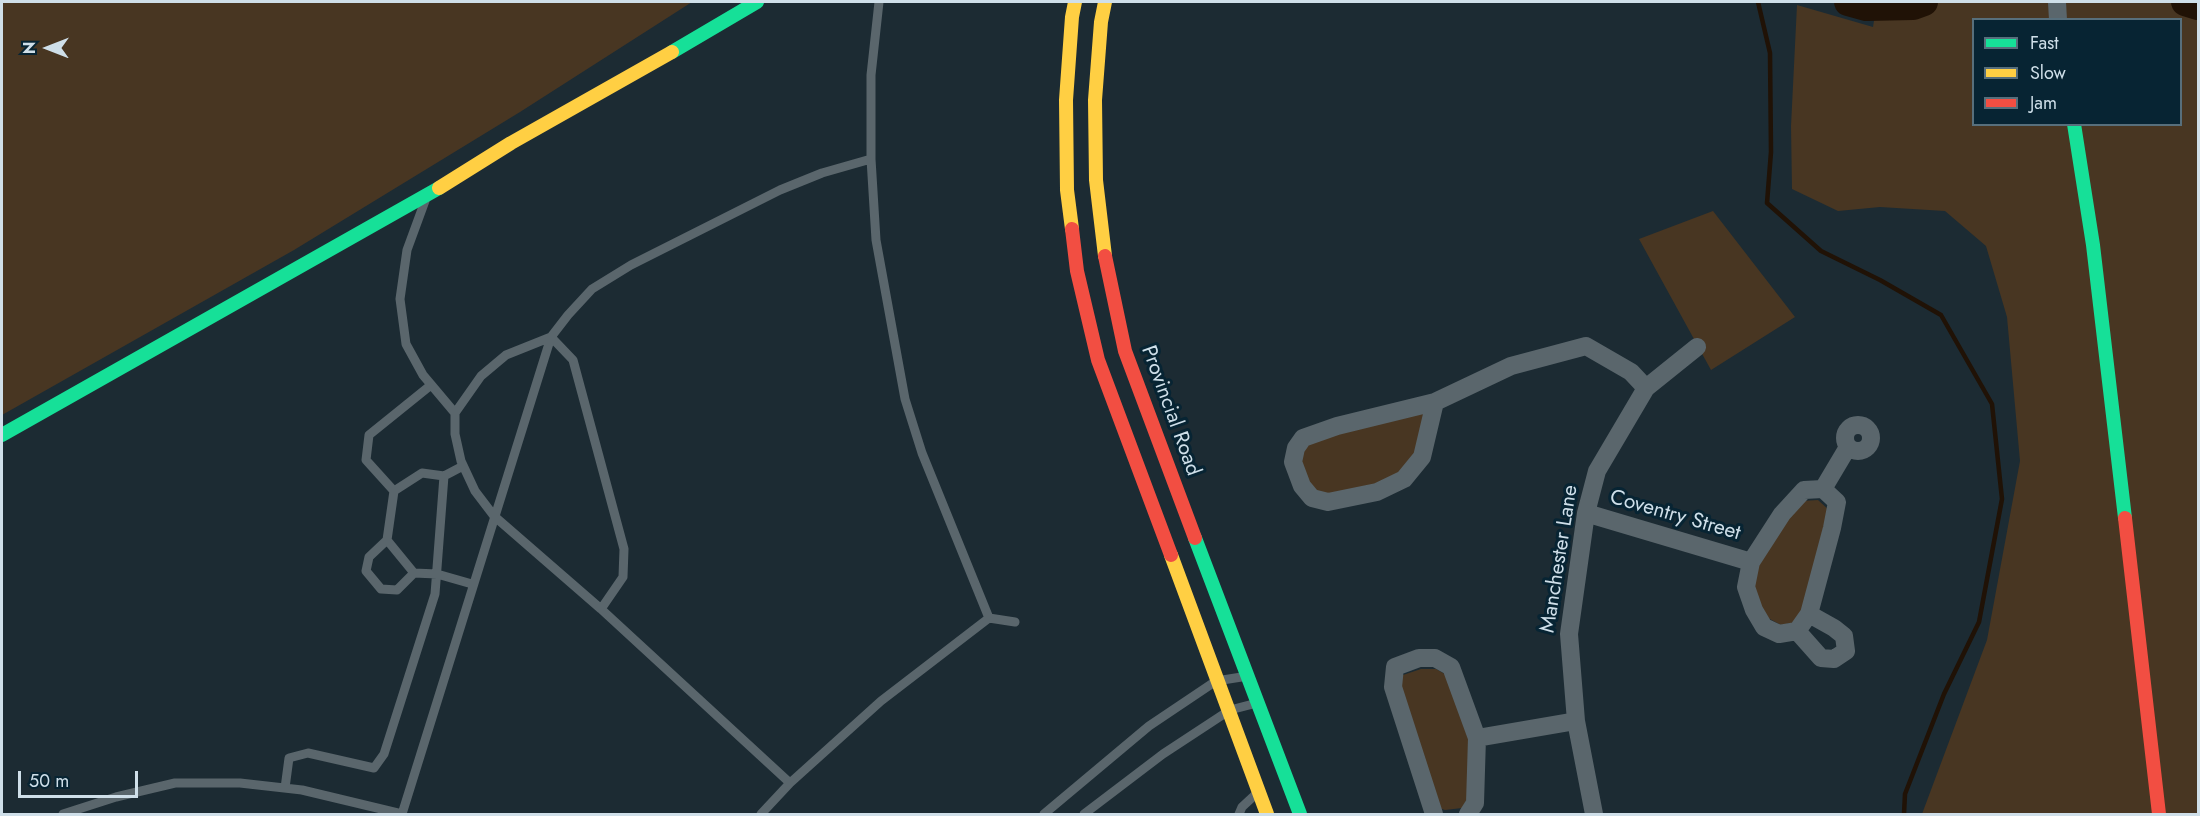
<!DOCTYPE html>
<style>
body{margin:0}
#map{position:relative;width:2200px;height:816px;overflow:hidden;background:#1c2b33;font-family:Jost,sans-serif}
canvas{display:block}
.frame{position:absolute;inset:0;border:3px solid #cfdfe9;pointer-events:none}
.legend{position:absolute;left:1972px;top:18px;width:210px;height:108px;box-sizing:border-box;background:#072433;border:2px solid #576f7c;margin:0;padding:8px 10px;list-style:none;font-size:18px;color:#cfdfe9}
.legend li{display:flex;align-items:center;gap:12px;height:30px}
.legend b{width:30px;border:2px solid #576f7c}
.north{position:absolute;left:18px;top:18px;width:60px;height:60px;-webkit-text-stroke:4px #072433;paint-order:stroke;rotate:270deg;font-size:16px;font-weight:700;line-height:24px;text-align:center;color:#cfdfe9}
.north::after{content:'';display:block;margin:auto;width:21px;height:27px;background:#cfdfe9;clip-path:polygon(50% 0,100% 100%,50% 72%,0 100%)}
.scale{position:absolute;left:18px;top:771px;width:120px;height:27px;box-sizing:border-box;border:3px solid #cfdfe9;border-top:0;padding-left:8px;font-size:18px;line-height:21px;white-space:nowrap;color:#cfdfe9;-webkit-text-stroke:4px #072433;paint-order:stroke}
</style>
<div id="map">
<canvas width="2200" height="816"></canvas>
<div class="frame"></div>
<ul class="legend">
<li><b style="height:8px;background:#16e098"></b>Fast</li>
<li><b style="height:8px;background:#ffcf43"></b>Slow</li>
<li><b style="height:8px;background:#f24e42"></b>Jam</li>
</ul>
<div class="north">N</div>
<div class="scale">50 m</div>
</div>
<script>
const c = document.querySelector('canvas').getContext('2d');
c.lineJoin = 'round';
function fillPath(path, color) {
  c.fillStyle = color;
  c.fill(path, 'evenodd');
}
function toPath(rows) {
  const path = new Path2D();
  for (const r of rows) {
    if (r.length === 3) {
      path.moveTo(r[0] + r[2], r[1]);
      path.arc(r[0], r[1], r[2], 0, 2 * Math.PI);
      continue;
    }
    path.moveTo(r[0], r[1]);
    for (let i = 2; i < r.length; i += 2) path.lineTo(r[i], r[i + 1]);
  }
  return path;
}
function stroke(path, color, width, dash) {
  c.strokeStyle = color;
  c.lineWidth = width;
  c.lineCap = dash ? 'butt' : 'round';
  c.setLineDash(dash || []);
  c.stroke(path);
}
function label(font, color, halo, rows, align = 'center') {
  c.font = font + ' Jost,sans-serif';
  c.lineWidth = 6;
  c.setLineDash([]);
  c.textBaseline = 'middle';
  c.strokeStyle = halo;
  c.fillStyle = color;
  for (const [text, x, y, turn = 0] of rows) {
    c.save();
    c.translate(x, y);
    c.rotate((+turn || 0) * Math.PI / 180);
    c.textAlign = isNaN(turn) ? turn : align;
    if (halo) c.strokeText(text, 0, 0);
    c.fillText(text, 0, 0);
    c.restore();
  }
}
fillPath(toPath([
 [2,2,692,2,520,112,294,250,2,415],
 [1877,2,2198,2,2198,814,1922,814,1987,640,2020,461,2007,317,1986,246,1945,211,1880,207,1838,211,1792,189,1791,126,1797,5,1873,27],
 [1974,20,2180,20,2180,124,1974,124],
 [1713,211,1795,317,1711,370,1639,239],
 [1435,402,1404,479,1312,498,1296,448],
 [1818,500,1830,511,1806,607,1796,622,1781,625,1768,618,1759,604,1752,584,1756,562,1802,501],
 [1421,669,1436,669,1450,677,1472,739,1470,794,1462,808,1445,810,1436,807,1399,694,1400,676]
]), '#483622');
stroke(toPath([
 [1758,2,1770,53,1771,152,1767,203,1821,251,1880,280,1941,315,1992,404,2002,499,1979,622,1944,694,1905,794,1904,814]
]), '#201206', 4.5);
stroke(toPath([
 [1848,2,1866,7,1913,6,1924,2],
 [2185,2,2198,6]
]), '#201206', 28);
stroke(toPath([
 [425,201,407,250,400,299,406,344,423,375,455,413],
 [463,466,444,476,422,473,394,491,387,540,414,573,437,574,472,584],
 [394,491,366,460,369,435,431,385],
 [387,540,369,557,366,571,381,589,397,590,414,573],
 [601,609,623,577,624,549,573,360,551,337,506,355,481,376,455,413,455,434,461,461,475,491,494,516,601,609,790,783],
 [989,618,1015,622],
 [285,788,289,758,308,753,374,768,384,754,435,594,444,476],
 [63,814,116,797,175,783,240,783,302,790,402,814],
 [402,814,551,337,568,315,592,289,631,265,780,190,822,173,871,159],
 [761,814,790,783,881,701,989,618,922,453,905,399,876,240,871,159,871,75,879,2],
 [1044,814,1149,726,1216,681,1248,676],
 [1084,814,1163,754,1230,710,1257,703],
 [1239,814,1242,807,1256,794]
]), '#5a666c', 9);
stroke(toPath([
 [2057,2,2058,20],
 [1435,402,1422,457,1404,479,1377,492,1328,502,1312,498,1302,486,1293,462,1296,448,1303,438,1337,426,1435,402,1511,366,1586,346,1631,372,1646,388],
 [1858,438,13],
 [1823,489,1837,502,1832,528,1809,614,1797,631,1779,634,1764,627,1754,610,1746,587,1751,562,1782,514,1804,490,1823,489],
 [1823,489,1848,447],
 [1586,513,1751,562],
 [1797,631,1821,658,1834,659,1846,651,1844,636,1834,628,1809,614],
 [1477,738,1576,721],
 [1434,814,1393,687,1395,667,1419,658,1435,658,1451,667,1477,738,1475,803,1468,814],
 [1594,814,1576,721,1569,634,1586,513,1597,471,1646,388,1697,347]
]), '#5a666c', 18);
stroke(toPath([
 [672,52,757,2],
 [2074,124,2093,245,2125,518],
 [2,435,439,188],
 [1195,538,1300,814]
]), '#16e098', 14);
stroke(toPath([
 [439,188,511,143,672,52],
 [1072,229,1067,190,1066,100,1072,17,1075,2],
 [1105,256,1096,180,1095,100,1101,22,1105,2],
 [1171,555,1267,814]
]), '#ffcf43', 14);
stroke(toPath([
 [1072,229,1077,271,1098,360,1171,555],
 [1105,256,1125,351,1195,538],
 [2125,518,2159,814]
]), '#f24e42', 14);
label('21px', '#cfdfe9', '#072433', [
 ["Provincial Road",1170,411,70],
 ["Coventry Street",1675,516,16],
 ["Manchester Lane",1560,559,-81]
]);
</script>
